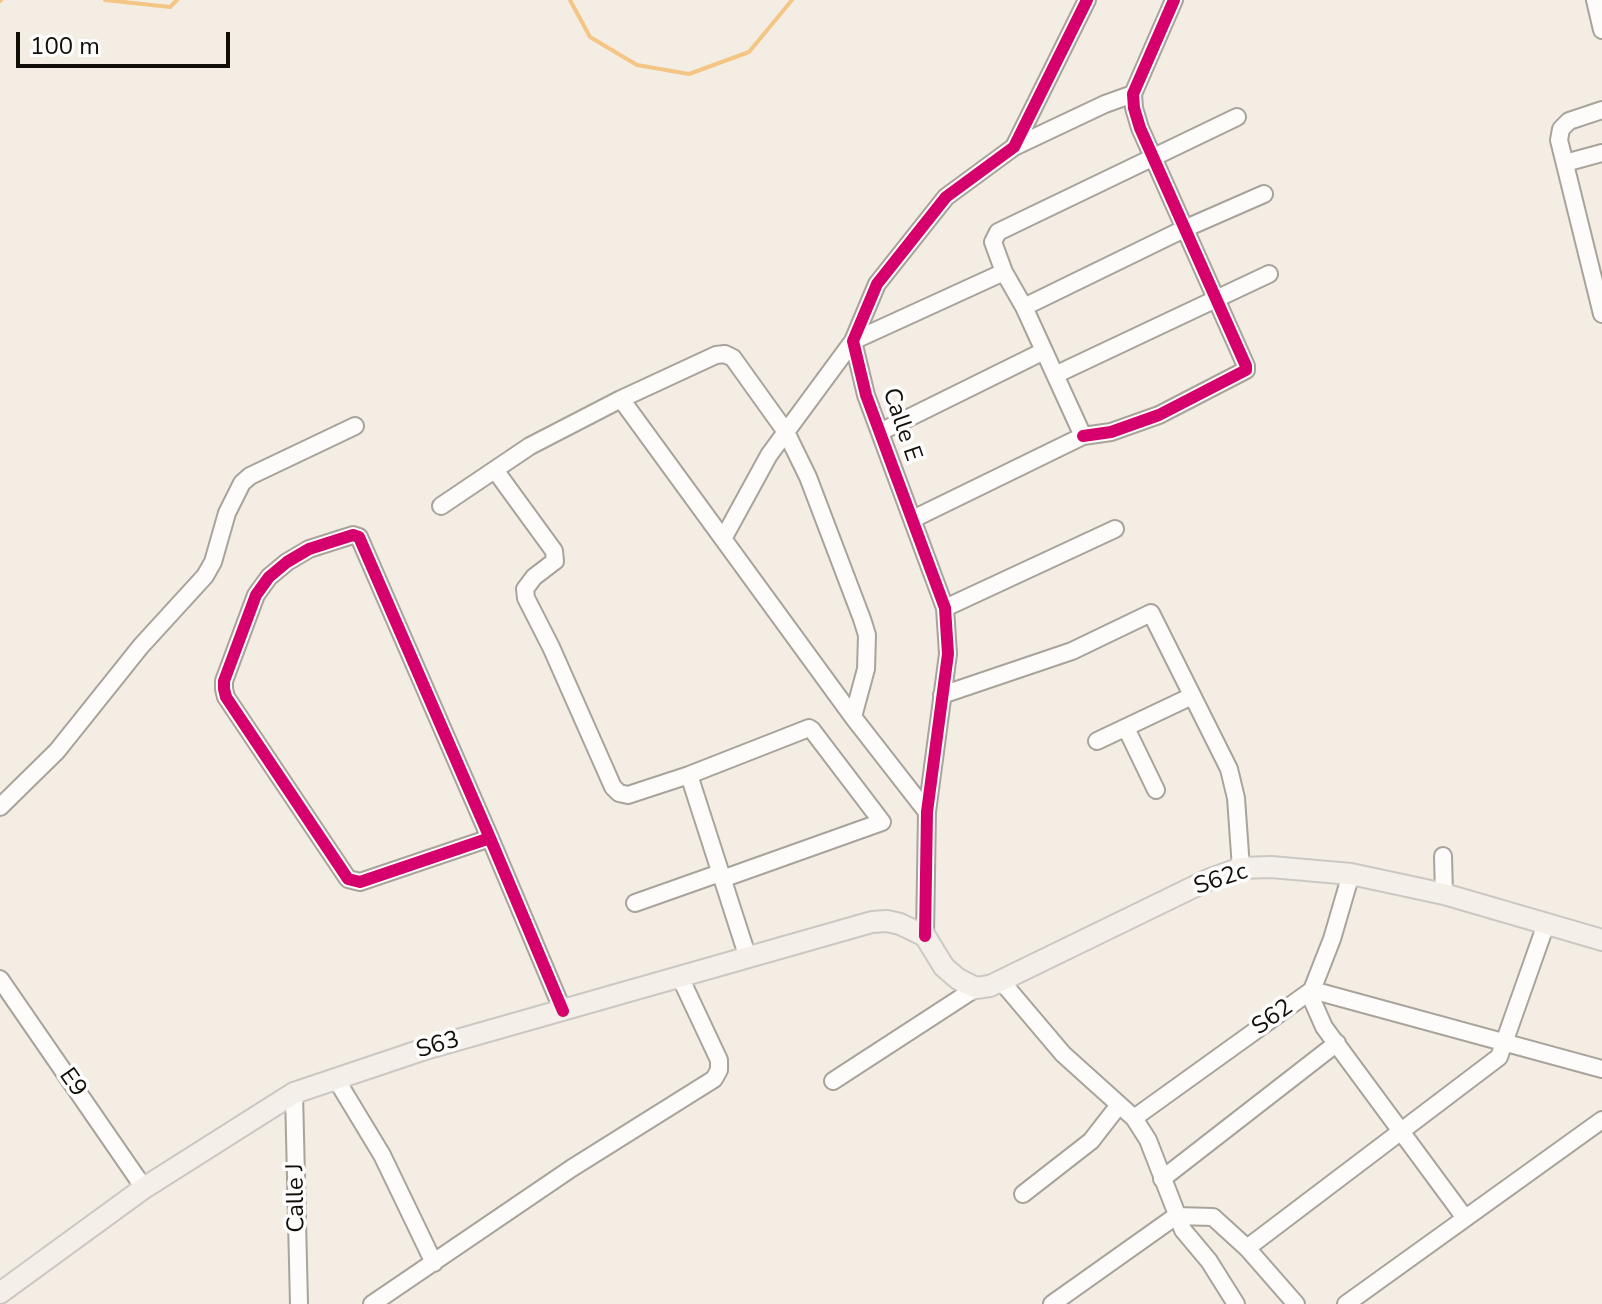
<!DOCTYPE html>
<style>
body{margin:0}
#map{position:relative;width:1602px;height:1304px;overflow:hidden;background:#f4ede3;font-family:"Nunito Sans",sans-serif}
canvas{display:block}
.scale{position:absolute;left:16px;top:32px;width:214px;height:36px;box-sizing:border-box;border:4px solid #110d07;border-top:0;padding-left:10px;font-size:24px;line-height:28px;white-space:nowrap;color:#110d07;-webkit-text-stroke:6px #fdfdfd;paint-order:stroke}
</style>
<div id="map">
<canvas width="1602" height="1304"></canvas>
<div class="scale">100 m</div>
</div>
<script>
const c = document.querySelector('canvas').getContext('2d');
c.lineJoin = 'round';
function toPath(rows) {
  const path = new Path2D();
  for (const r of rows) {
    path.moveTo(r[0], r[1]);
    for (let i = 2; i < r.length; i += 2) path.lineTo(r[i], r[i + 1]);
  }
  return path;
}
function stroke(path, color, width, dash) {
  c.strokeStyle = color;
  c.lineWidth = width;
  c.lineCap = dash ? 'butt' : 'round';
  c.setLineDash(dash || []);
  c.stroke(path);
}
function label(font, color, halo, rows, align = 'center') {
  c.font = font + ' "Nunito Sans",sans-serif';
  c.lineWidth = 7;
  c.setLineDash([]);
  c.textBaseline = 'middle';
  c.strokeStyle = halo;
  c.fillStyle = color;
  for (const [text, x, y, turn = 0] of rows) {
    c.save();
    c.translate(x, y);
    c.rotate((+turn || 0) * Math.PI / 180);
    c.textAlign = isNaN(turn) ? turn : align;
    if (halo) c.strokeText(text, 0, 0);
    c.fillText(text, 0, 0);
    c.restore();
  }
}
stroke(toPath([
 [105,0,170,7,177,0],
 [570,0,590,37,637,65,689,74,749,52,792,0],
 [0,1,1,0]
]), '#f4c686', 4);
const minor = toPath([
 [1595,0,1602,30],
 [1602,110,1569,121,1561,129,1559,140,1602,314],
 [1014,147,1105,104,1133,94],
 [1565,163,1602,153],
 [1004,272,993,242,998,232,1237,117],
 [1024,307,1184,229,1264,194],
 [1055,375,1269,274],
 [621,399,853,717,927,812],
 [880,432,1044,351],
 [1083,436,1111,432,1159,415,1246,370,1246,366,1140,128,1134,108,1133,94,1174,0],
 [495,470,554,551,555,561,534,577,525,589,526,598,551,647,613,787,619,793,628,795,689,775,809,728,812,730,882,822,722,879],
 [441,506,530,446,621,399,716,355,725,354,733,358,786,432,808,477,862,619,867,635,866,669,853,717],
 [723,539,769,455,853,341,1004,272,1024,307,1083,436,913,519],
 [945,608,1115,529],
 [942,695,1072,651,1151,613,1229,769,1236,798,1241,868],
 [1126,728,1156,790],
 [1097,741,1192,696],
 [689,775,748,958],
 [0,807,57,751,141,646,205,576,213,562,227,513,242,483,250,476,355,426],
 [490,838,360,882,348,879,226,697,224,689,224,681,256,595,269,577,287,562,309,549,353,535,359,537,490,838,563,1011],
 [1443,856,1444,894],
 [635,903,720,873],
 [925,936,927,812,948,654,945,608,866,395,853,341,877,284,946,197,1014,147,1087,0],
 [0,979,144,1188],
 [1002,982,1063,1054,1134,1118,1148,1140,1183,1230,1209,1261,1236,1304],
 [336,1079,382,1155,434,1263],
 [833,1081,976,988],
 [294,1093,299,1304],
 [1134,1118,1312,990,1332,939,1351,874],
 [1162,1179,1337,1043],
 [1023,1194,1091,1141,1119,1105],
 [1465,1218,1324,1027,1313,1002,1312,990,1602,1069],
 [1247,1248,1499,1057,1546,924],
 [372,1304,572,1168,714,1079,719,1070,719,1060,680,977],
 [1052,1304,1176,1216,1213,1217,1247,1248,1296,1304],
 [1346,1304,1602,1120]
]);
const major = toPath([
 [0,1293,144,1188,294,1093,422,1050,872,922,887,921,900,924,925,936,944,967,958,979,976,988,990,986,1210,879,1241,868,1271,867,1351,874,1444,894,1602,940]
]);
stroke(minor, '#a8a39b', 20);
stroke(major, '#cbc8c3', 24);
stroke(minor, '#fdfcfb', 16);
stroke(major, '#f4f0e9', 20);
stroke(toPath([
 [1083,436,1111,432,1159,415,1246,370,1246,366,1140,128,1134,108,1133,94,1174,0],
 [490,838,360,882,348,879,226,697,224,689,224,681,256,595,269,577,287,562,309,549,353,535,359,537,490,838,563,1011],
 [925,936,927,812,948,654,945,608,866,395,853,341,877,284,946,197,1014,147,1087,0]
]), '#d6006c', 12);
label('24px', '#110d07', '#fdfdfd', [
 ["Calle E",901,425,71],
 ["S62c",1221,880,-18],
 ["S62",1273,1018,-35],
 ["S63",438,1046,-16],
 ["E9",72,1083,55],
 ["Calle J",297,1198,-91]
]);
</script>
